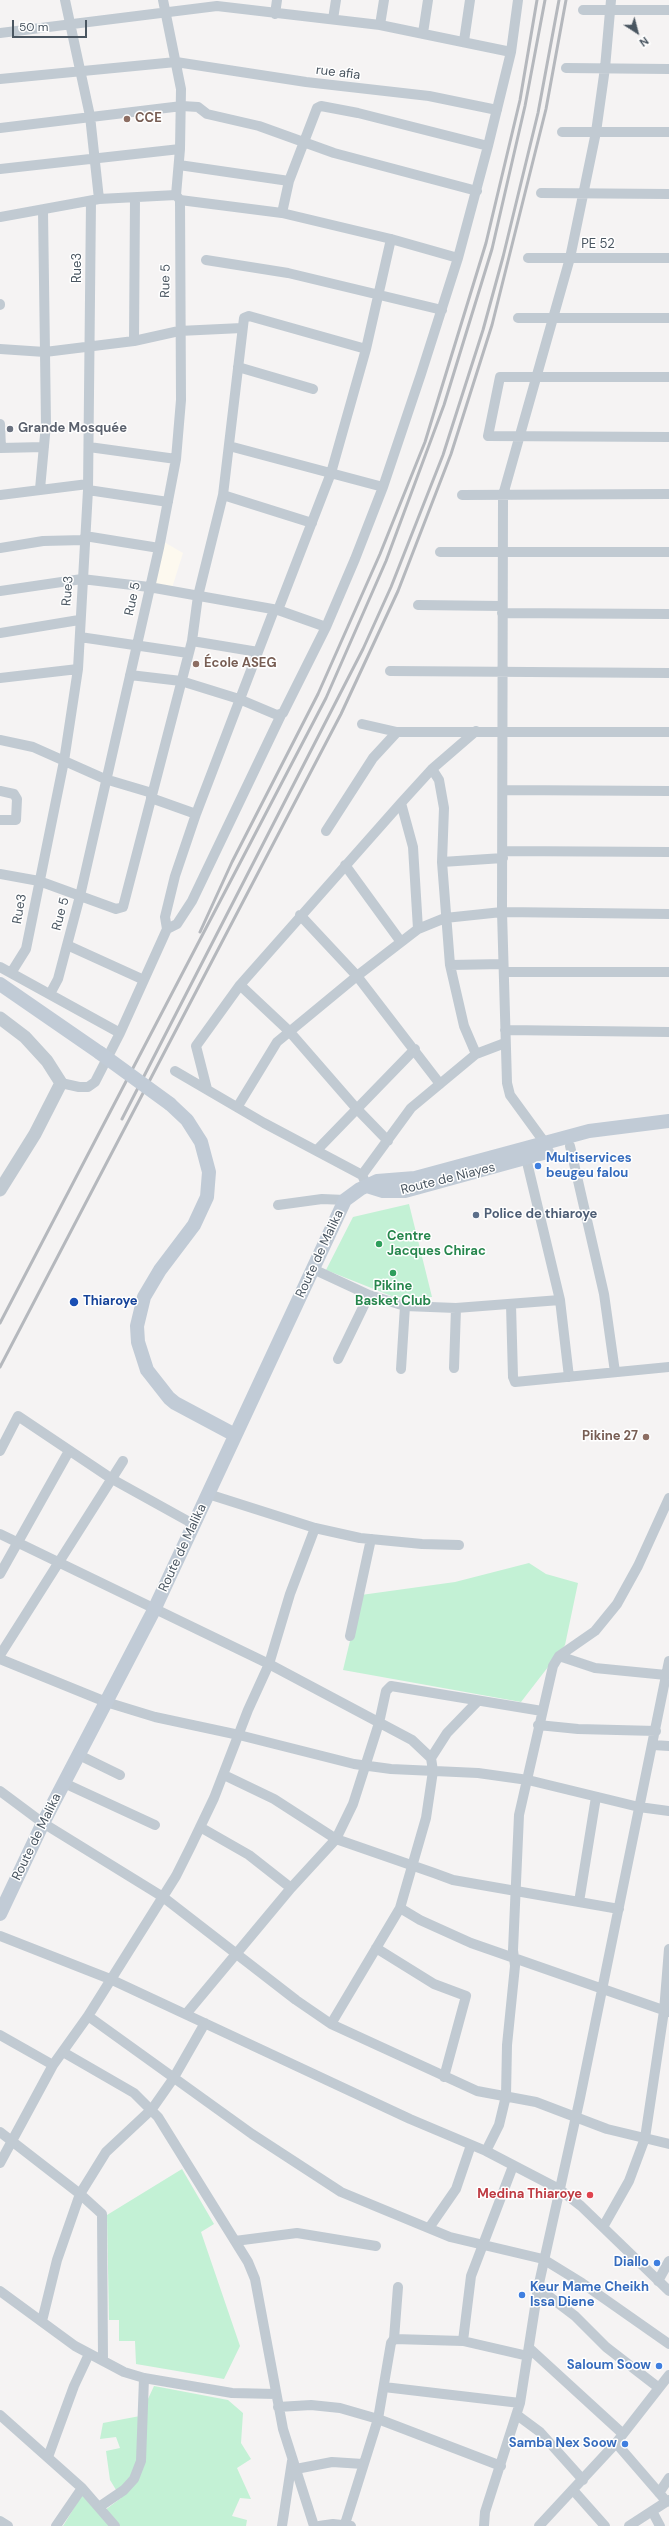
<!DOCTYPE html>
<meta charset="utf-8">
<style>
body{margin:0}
#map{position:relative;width:669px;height:2526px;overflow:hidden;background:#f5f3f3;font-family:"DM Sans",sans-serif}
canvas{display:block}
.north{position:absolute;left:617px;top:12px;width:40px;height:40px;-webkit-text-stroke:3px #fff;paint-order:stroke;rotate:144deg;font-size:11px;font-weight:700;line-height:16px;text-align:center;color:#4a5661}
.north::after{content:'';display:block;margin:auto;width:14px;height:18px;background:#4a5661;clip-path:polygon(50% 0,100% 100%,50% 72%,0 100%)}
.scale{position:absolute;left:12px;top:20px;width:75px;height:18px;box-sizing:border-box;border:2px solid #4a5661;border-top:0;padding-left:5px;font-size:12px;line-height:14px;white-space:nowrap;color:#4a5661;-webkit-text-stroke:3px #fff;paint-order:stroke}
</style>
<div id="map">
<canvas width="669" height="2526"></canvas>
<div class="north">N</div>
<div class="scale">50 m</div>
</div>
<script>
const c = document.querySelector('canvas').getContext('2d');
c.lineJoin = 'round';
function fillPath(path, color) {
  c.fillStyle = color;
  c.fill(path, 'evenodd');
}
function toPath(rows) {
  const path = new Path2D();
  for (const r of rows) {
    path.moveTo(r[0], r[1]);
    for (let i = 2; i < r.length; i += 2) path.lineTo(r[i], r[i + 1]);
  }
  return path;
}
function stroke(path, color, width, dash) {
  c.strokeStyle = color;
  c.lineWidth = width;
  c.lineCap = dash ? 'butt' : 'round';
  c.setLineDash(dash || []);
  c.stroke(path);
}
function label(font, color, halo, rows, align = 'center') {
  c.font = font + ' "DM Sans",sans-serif';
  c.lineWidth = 3;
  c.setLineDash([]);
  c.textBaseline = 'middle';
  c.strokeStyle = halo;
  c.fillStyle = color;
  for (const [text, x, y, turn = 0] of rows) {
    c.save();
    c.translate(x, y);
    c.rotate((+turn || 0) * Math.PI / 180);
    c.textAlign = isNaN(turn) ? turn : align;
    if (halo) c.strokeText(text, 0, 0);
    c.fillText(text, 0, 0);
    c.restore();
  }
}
fillPath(toPath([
 [164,542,183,553,171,591,154,586]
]), '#fdf9ef');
fillPath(toPath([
 [409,1204,432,1297,394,1297,326,1270,353,1217],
 [529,1563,546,1574,578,1583,565,1645,521,1702,343,1670,361,1595,455,1582],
 [182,2169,214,2224,201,2232,240,2346,224,2379,136,2364,135,2341,119,2341,119,2320,109,2320,107,2215],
 [154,2386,228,2400,243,2413,241,2443,251,2459,237,2468,251,2499,240,2498,232,2516,247,2520,246,2526,63,2526,85,2490,105,2510,121,2498,110,2480,106,2451,120,2448,116,2437,100,2439,103,2423,140,2416]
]), '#c3f1d5');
stroke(toPath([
 [65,0,90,116,99,199],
 [163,0,181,89,180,149,176,195],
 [583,10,669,10],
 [275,14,277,0],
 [333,19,336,0],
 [380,25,384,0],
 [0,33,217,6,380,25,511,52],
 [423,33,428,0],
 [464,41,470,0],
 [566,68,669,69],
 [0,79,176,62,306,82,429,96,497,110],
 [0,128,182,106,198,107,207,114,259,126,334,153,477,191],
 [562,132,669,132],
 [179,165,289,181],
 [0,169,180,149],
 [541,193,669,194],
 [282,213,289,181,317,108,321,106,358,113,488,146],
 [0,217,99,199,176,195,180,200,282,213,391,239,458,258],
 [528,258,669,258],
 [206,260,288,273,442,310],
 [0,304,0,305],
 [518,318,669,318],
 [134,341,135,198],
 [0,349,45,352,134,341,179,331,242,328],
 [238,367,313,389],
 [669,377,500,377,488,436,669,437],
 [0,424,1,448],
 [229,446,383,487],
 [89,447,176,459],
 [0,448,44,447],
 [40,489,46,424,43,211],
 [88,490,168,502],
 [0,495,88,484],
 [223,495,312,523],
 [462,495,669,494],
 [85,536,159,548],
 [0,548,43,541,84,540],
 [440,552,669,552],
 [0,591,82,579,149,587,278,610,326,627],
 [418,605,502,606],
 [278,610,331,473,366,349,391,239],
 [502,613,669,614],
 [0,633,79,620],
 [80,637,188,653],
 [192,641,258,652],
 [390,671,669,673],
 [130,675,181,681,239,699,277,715,283,713,326,627,355,559,383,487,421,374,458,258,488,146,511,52,518,0],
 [0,678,78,669],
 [362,724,397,732,669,732],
 [0,740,33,747,105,779,152,793],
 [432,769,439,780,444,808,442,862,450,965,464,1026,476,1054],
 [503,790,669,791],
 [0,791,14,794,17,799,16,820,0,820],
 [151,798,196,814],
 [401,803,413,847,418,929],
 [326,831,373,758,397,732],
 [503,851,669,852],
 [442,862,503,858],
 [345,865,401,942],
 [0,874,39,881,116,909,123,907,192,641,198,596,223,495,244,318,249,316,366,349],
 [300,915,357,976,440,1084],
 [167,929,177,924,192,901,281,715],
 [67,945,144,980],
 [450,965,503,964],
 [0,967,120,1033],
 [504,972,669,972],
 [11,973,26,949,64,761,78,669,88,490,91,201],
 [240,985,289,1031,356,1108,388,1141],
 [50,994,58,979,80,896,159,548,176,459,181,400,180,200],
 [505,1030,669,1032],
 [175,1071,264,1123,362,1175,367,1186],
 [61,1083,79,1087,88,1087,95,1082,120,1033,167,929,165,917,175,876,196,814,274,610],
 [207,1089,196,1046,240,985,401,803,432,769,476,731],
 [238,1106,277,1042,357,976,418,929,445,918,502,912,669,914],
 [545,1143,510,1095,507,1083,502,912,503,495,570,258,596,132,605,68,611,0],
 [570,1146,604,1294,615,1372],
 [317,1150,415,1049],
 [526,1158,560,1300,569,1377],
 [362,1175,411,1108,476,1054,505,1043],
 [278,1205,322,1199,345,1200],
 [313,1269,369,1295,405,1306,456,1308,560,1300],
 [511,1305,513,1377,515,1382,669,1367],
 [338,1359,369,1295],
 [454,1368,456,1308],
 [401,1369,405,1306],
 [0,1451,18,1416,112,1479,195,1525],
 [208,1494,315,1528,360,1538,422,1544,459,1545],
 [0,1534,269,1664,412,1740,431,1758],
 [0,1574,69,1451],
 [350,1636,371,1539],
 [0,1655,123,1461],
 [559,1656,595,1668,666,1675],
 [0,1659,106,1702,155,1717,239,1735,354,1764,391,1769,478,1773,528,1780,639,1807,669,1811],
 [538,1725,578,1729,656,1731],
 [653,1745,669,1746],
 [79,1755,120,1775],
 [224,1775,274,1799,336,1839,434,1873,453,1880,619,1909],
 [64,1783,155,1825],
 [0,1791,43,1823,163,1897,296,2000,331,2024,477,2091,536,2102,607,2129,669,2144],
 [200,1827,249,1855,291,1888],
 [579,1902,596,1797],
 [400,1908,420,1920,471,1943,669,2012],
 [0,1936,110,1979,410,2119,486,2151,559,2189,581,2206,669,2291],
 [376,1948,434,1984,466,1996,444,2077],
 [186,2014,291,1888,336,1839,353,1804,379,1723,386,1691,391,1686,542,1711],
 [88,2016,252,2134,341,2192,450,2237,543,2259,582,2283,669,2344],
 [331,2024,400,1908,426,1818,433,1771,431,1758,447,1733,477,1702],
 [0,2035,53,2065],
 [63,2052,134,2093,158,2117,248,2262,255,2279,283,2429,314,2526],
 [0,2132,80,2194,102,2214,103,2361],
 [486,2151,499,2125,506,2096,507,2045,515,1966,513,1950,519,1815,553,1666,559,1656,595,1631,617,1604,638,1566,669,1498],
 [0,2163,53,2065,88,2016,176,1876,191,1846,214,1798,248,1710,269,1664,290,1594,315,1528],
 [603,2227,629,2181,645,2138,664,2011,669,1949],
 [429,2228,456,2189,471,2145],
 [235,2241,297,2233,376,2246],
 [658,2281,669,2261],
 [538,2288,575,2316,606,2347,659,2388],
 [0,2291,75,2346,124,2372,144,2378,232,2393,276,2394],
 [42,2321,57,2260,80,2194,106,2152,152,2109,173,2079,205,2023],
 [394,2339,463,2341,528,2356],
 [463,2341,471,2276,513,2166],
 [529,2348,623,2434],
 [384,2387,520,2403],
 [278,2407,311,2405,340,2408,378,2419,501,2466],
 [0,2415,82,2488,115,2526],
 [517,2415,540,2432,583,2480],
 [616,2443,667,2502],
 [48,2457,74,2386,89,2354],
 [296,2469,332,2462,363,2464],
 [573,2490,605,2526],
 [659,2493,669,2478],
 [99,2507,124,2490,134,2479,141,2461,144,2378],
 [652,2511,660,2526],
 [0,2521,8,2526],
 [345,2524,378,2419,391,2343,394,2339,398,2287],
 [56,2526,82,2488],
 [282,2526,292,2461],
 [319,2526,333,2524,351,2526],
 [484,2526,485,2512,520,2403,538,2288,580,2098,669,1661],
 [539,2526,616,2443,669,2375],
 [629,2526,669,2500]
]), '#c1cad2', 10);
stroke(toPath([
 [0,1018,25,1037,47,1061,61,1083,35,1134,0,1190]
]), '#c1cad2', 13);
stroke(toPath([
 [0,984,100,1053],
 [170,1104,187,1120,201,1142,209,1172,207,1197,194,1225,160,1270,144,1297,137,1326,138,1342,147,1370,169,1398,175,1403,235,1435],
 [367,1186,383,1191,405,1191,547,1152],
 [0,1914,43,1823,153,1612,345,1200,360,1189,377,1181,415,1178,589,1131,669,1121]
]), '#c1cbd6', 14);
stroke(toPath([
 [200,932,232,862,318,694,380,554,425,442,486,243,520,100,537,0],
 [122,1119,363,649,391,587,443,455,483,330,503,257,538,113,559,0],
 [0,1323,326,698,386,561,444,405,492,249,525,106,545,0],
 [0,1367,341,714,398,591,451,454,492,325,546,109,566,0]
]), '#b5b8bd', 3);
stroke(toPath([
 [100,1053,170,1104]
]), '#c1cbd6', 14);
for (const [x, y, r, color] of [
 [127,119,4,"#8d6e63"],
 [10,429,4,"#6b7280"],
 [196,664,4,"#8d6e63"],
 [538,1166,4,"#3f7fe0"],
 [476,1215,4,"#5c6f8a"],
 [379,1244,4,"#2e9e5b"],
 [393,1273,4,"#2e9e5b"],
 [74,1302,5,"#1a4fb4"],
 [646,1437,4,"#8d6e63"],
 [590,2195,4,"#e0444e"],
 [657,2263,4,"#3f7fe0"],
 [522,2295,4,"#3f7fe0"],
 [659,2366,4,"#3f7fe0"],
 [625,2444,4,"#3f7fe0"]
]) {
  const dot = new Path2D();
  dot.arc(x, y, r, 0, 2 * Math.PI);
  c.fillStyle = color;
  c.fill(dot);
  stroke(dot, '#fff', 1.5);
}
label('13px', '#4a5661', '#fff', [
 ["rue afia",338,73,7],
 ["PE 52",598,245],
 ["Rue3",78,268,-90],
 ["Rue 5",166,281,-89],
 ["Rue3",68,591,-86],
 ["Rue 5",133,599,-78],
 ["Rue3",20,909,-80],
 ["Rue 5",61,914,-75],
 ["Route de Niayes",448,1179,-14],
 ["Route de Malika",320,1254,-65],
 ["Route de Malika",183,1548,-65],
 ["Route de Malika",37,1837,-64]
]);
label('bold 13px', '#785e54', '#fff', [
 ["CCE",135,119],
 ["École ASEG",204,664],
 ["Pikine 27",638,1437,"right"]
], 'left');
label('bold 13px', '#5b616d', '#fff', [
 ["Grande Mosquée",18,429]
], 'left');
label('bold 13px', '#366cbe', '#fff', [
 ["Multiservices",546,1159,"left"],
 ["beugeu falou",546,1174,"left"],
 ["Diallo",649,2263],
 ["Keur Mame Cheikh",530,2288,"left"],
 ["Issa Diene",530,2303,"left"],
 ["Saloum Soow",651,2366],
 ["Samba Nex Soow",617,2444]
], 'right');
label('bold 13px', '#4e5e75', '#fff', [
 ["Police de thiaroye",484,1215]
], 'left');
label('bold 13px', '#27864d', '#fff', [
 ["Centre",387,1237],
 ["Jacques Chirac",387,1252],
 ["Pikine",393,1287,"center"],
 ["Basket Club",393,1302,"center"]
], 'left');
label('bold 13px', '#164399', '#fff', [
 ["Thiaroye",83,1302]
], 'left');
label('bold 13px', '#be3a42', '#fff', [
 ["Medina Thiaroye",582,2195]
], 'right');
</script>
